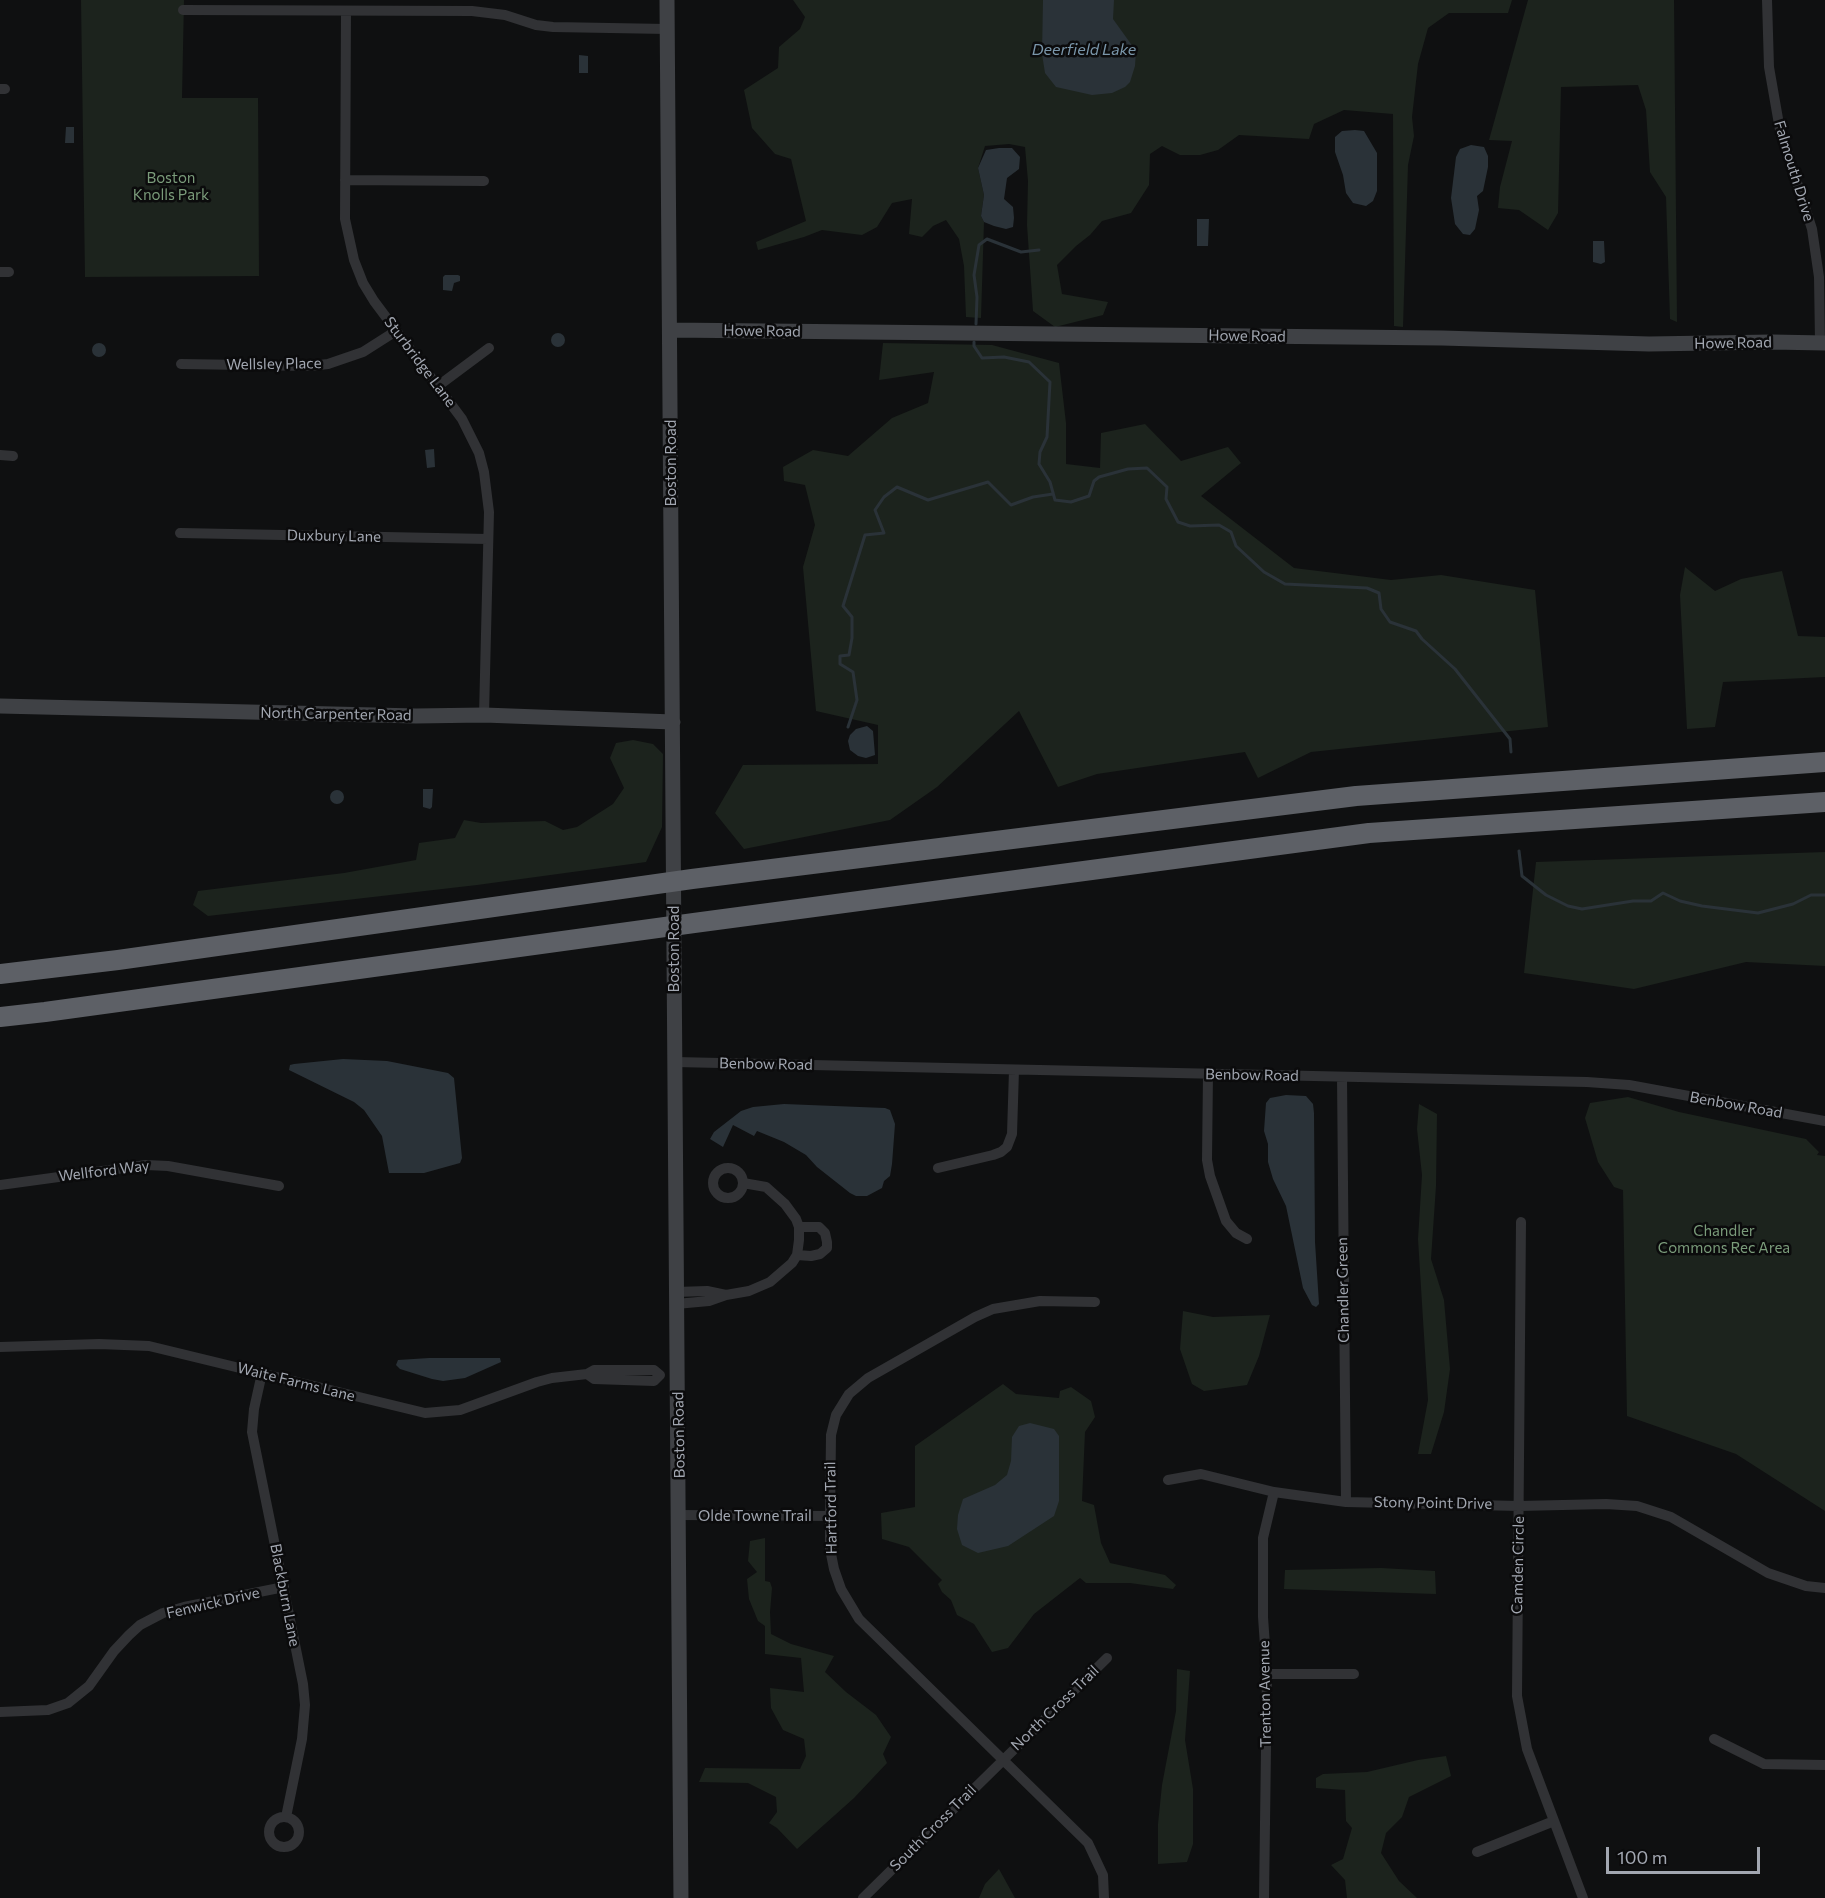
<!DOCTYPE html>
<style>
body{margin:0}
#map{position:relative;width:1825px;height:1898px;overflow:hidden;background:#0f1011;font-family:Commissioner,sans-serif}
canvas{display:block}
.scale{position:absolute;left:1606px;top:1847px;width:154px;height:27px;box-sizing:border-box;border:3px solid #a2a7b1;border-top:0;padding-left:8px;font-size:18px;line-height:21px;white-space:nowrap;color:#a2a7b1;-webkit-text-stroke:4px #0b0b0c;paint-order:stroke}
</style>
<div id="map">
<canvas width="1825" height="1898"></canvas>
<div class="scale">100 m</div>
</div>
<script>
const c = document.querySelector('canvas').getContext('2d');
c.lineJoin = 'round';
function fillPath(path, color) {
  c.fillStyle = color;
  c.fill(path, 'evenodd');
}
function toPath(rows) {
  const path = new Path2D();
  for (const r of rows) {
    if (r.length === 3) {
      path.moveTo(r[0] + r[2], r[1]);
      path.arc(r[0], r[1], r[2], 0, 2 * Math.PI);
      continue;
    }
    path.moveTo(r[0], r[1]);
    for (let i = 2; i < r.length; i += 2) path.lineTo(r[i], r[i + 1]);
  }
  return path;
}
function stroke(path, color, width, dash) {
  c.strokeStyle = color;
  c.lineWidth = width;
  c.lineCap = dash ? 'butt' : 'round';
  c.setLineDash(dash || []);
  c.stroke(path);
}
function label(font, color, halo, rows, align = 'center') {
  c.font = font + ' Commissioner,sans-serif';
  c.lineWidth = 5;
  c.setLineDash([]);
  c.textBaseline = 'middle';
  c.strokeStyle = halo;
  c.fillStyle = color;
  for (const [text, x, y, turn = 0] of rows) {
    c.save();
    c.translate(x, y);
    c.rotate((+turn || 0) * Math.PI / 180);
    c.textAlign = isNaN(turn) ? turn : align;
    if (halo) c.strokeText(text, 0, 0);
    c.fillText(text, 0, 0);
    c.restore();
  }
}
fillPath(toPath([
 [81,0,184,0,182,98,258,98,259,276,85,277],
 [793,0,1512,0,1508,13,1449,13,1428,28,1418,64,1412,117,1414,136,1408,165,1403,327,1394,326,1393,114,1344,110,1314,124,1309,139,1239,135,1218,150,1200,155,1180,155,1162,146,1150,154,1149,185,1131,213,1102,221,1090,235,1076,246,1057,265,1062,294,1108,302,1103,315,1055,327,1033,311,1027,225,1028,181,1025,147,1009,144,985,146,978,168,984,195,981,216,984,222,981,318,966,317,964,266,959,239,946,220,933,226,922,237,909,234,912,199,892,203,877,227,862,235,822,230,804,237,758,250,756,242,806,221,791,159,775,154,752,128,744,90,778,68,779,47,800,29,805,17],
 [1528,0,1674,0,1677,322,1670,319,1666,197,1650,172,1646,110,1638,85,1561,87,1558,213,1548,230,1519,210,1498,208,1500,187,1512,141,1489,140],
 [883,343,992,345,1059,363,1066,423,1066,464,1100,468,1101,433,1145,424,1181,461,1228,447,1241,463,1201,496,1294,568,1391,580,1441,575,1535,590,1548,727,1311,752,1258,778,1245,752,1097,774,1058,787,1019,711,937,787,890,820,744,849,715,813,743,765,878,764,878,725,816,711,803,567,815,525,805,485,784,481,783,467,813,450,848,456,892,418,928,403,934,372,879,380],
 [1685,567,1715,591,1741,579,1782,571,1798,636,1825,637,1825,677,1723,682,1715,727,1687,729,1680,595],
 [633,740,653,744,663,754,662,827,646,862,477,885,208,916,193,905,198,891,344,873,416,860,419,843,455,838,464,820,481,823,545,821,563,830,577,827,613,804,624,788,610,758,616,743],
 [1825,852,1825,966,1746,962,1634,989,1524,973,1536,862],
 [1628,1097,1679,1112,1806,1139,1819,1152,1817,1155,1825,1156,1825,1511,1736,1454,1627,1416,1623,1190,1614,1187,1598,1162,1585,1118,1590,1103],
 [1419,1104,1437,1114,1436,1186,1431,1259,1444,1300,1450,1369,1444,1412,1431,1454,1418,1454,1428,1400,1418,1239,1422,1175,1417,1129],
 [1183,1311,1213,1317,1270,1315,1259,1356,1247,1385,1204,1391,1192,1384,1180,1349],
 [1003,1384,1016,1394,1059,1398,1060,1391,1071,1387,1091,1401,1095,1417,1085,1432,1082,1501,1094,1505,1101,1543,1110,1563,1165,1575,1176,1585,1173,1589,1130,1583,1086,1583,1080,1578,1034,1614,1008,1648,992,1652,974,1624,957,1615,951,1600,942,1592,938,1584,942,1580,909,1547,882,1539,881,1513,915,1507,915,1446],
 [765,1538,765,1581,770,1582,772,1588,770,1612,771,1634,791,1644,834,1656,825,1672,846,1692,876,1715,891,1737,883,1754,887,1763,854,1798,797,1849,777,1828,769,1823,777,1812,776,1797,748,1783,699,1782,705,1768,800,1769,806,1756,804,1739,783,1730,771,1708,770,1688,804,1692,801,1658,765,1654,765,1626,758,1621,749,1599,747,1579,757,1572,748,1561,750,1541],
 [1381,1568,1435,1571,1436,1594,1284,1589,1285,1570],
 [1177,1669,1190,1671,1185,1740,1193,1789,1193,1844,1187,1862,1158,1864,1158,1824,1162,1785,1176,1711],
 [1446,1756,1451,1776,1409,1797,1402,1817,1386,1833,1381,1853,1399,1881,1417,1898,1347,1898,1345,1880,1331,1865,1343,1859,1352,1828,1346,1821,1345,1790,1316,1788,1316,1778,1323,1774,1367,1772,1418,1760],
 [999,1869,1015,1898,979,1898,985,1884]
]), '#1c231d');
fillPath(toPath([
 [1043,0,1114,0,1113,19,1136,51,1135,66,1130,82,1125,87,1112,93,1092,95,1056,87,1045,73,1042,54],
 [579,55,588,56,588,73,579,73],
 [66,127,74,127,74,143,65,143],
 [1355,130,1364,131,1377,153,1377,191,1373,201,1366,206,1353,203,1346,193,1343,175,1335,152,1335,137,1342,131],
 [1471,145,1484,147,1488,156,1488,167,1483,191,1477,196,1479,210,1475,229,1470,235,1463,234,1455,224,1451,198,1456,157,1460,149],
 [999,148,1012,148,1020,157,1019,169,1007,178,1004,199,1013,207,1014,218,1013,227,1006,229,994,226,984,222,981,216,984,195,978,168,986,150],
 [1197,219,1209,219,1208,246,1197,246],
 [1593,241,1604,241,1605,262,1601,264,1593,262],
 [445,275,458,275,460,276,460,281,454,283,452,291,443,290,443,277],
 [558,340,7],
 [99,350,7],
 [434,449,435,467,427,468,425,450],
 [867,726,873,731,875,755,866,758,858,756,850,750,848,741,850,735,856,729],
 [423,789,433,789,432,807,430,809,423,807],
 [337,797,7],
 [343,1059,387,1061,448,1073,454,1078,462,1158,460,1163,424,1173,389,1173,382,1136,364,1110,354,1102,289,1070,290,1065,294,1064],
 [1286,1095,1306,1096,1313,1104,1314,1113,1315,1242,1319,1304,1316,1307,1312,1305,1303,1288,1286,1206,1273,1179,1268,1162,1268,1144,1264,1131,1266,1103,1270,1098],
 [784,1104,885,1108,890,1110,895,1124,892,1164,890,1176,884,1181,882,1188,867,1196,856,1196,850,1193,817,1167,806,1155,784,1142,757,1131,754,1136,733,1125,723,1147,710,1139,714,1132,741,1111,753,1107],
 [429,1358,500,1358,501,1362,465,1378,443,1381,432,1379,400,1369,396,1365,398,1360],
 [1030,1423,1054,1429,1059,1436,1059,1501,1054,1516,1008,1546,978,1553,962,1545,957,1529,958,1515,963,1499,995,1485,1007,1475,1011,1461,1012,1437,1019,1426]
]), '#2a3238');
stroke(toPath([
 [976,324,977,297,974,275,979,245,987,239,1021,252,1039,250],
 [974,342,974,346,982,358,1004,357,1029,362,1050,382,1047,437,1040,452,1039,464,1050,482,1055,500,1071,502,1089,496,1094,481,1099,477,1128,469,1147,468,1167,487,1166,499,1178,522,1190,526,1219,525,1231,532,1236,546,1264,572,1285,584,1367,588,1379,593,1381,609,1390,622,1416,631,1422,639,1455,669,1510,739,1511,752],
 [848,727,857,700,853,672,840,664,840,656,849,655,852,638,852,617,843,606,865,535,884,533,875,510,884,497,897,487,928,500,988,482,1011,505,1033,497,1053,494],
 [1519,851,1522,876,1546,895,1568,906,1582,909,1633,901,1651,901,1663,893,1680,901,1702,906,1758,913,1793,904,1811,895,1825,895]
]), '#2a3238', 3);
stroke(toPath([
 [1767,0,1769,67,1780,130,1812,229,1819,277,1820,342],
 [183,10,472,11,505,15,536,25,553,27,667,29],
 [346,11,345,219,354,260,363,283,374,301,462,419,479,453,484,472,489,512,484,715],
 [0,89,5,89],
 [345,180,484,181],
 [0,272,9,272],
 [181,364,310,366,328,364,363,352,396,331],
 [438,386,489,348],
 [0,455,13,456],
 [180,533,488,539],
 [675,1062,1587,1082,1629,1085,1825,1121],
 [1208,1074,1207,1160,1210,1176,1226,1221,1236,1233,1247,1239],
 [1342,1077,1346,1502],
 [938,1168,993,1155,1001,1152,1007,1147,1012,1134,1014,1070],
 [728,1183,15],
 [0,1185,146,1165,168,1166,279,1186],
 [1521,1222,1517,1696,1527,1749,1583,1898],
 [797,1255,811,1256,820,1254,827,1248,827,1242,825,1233,819,1227,799,1227],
 [676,1292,707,1291,726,1295,749,1291,770,1282,792,1263,797,1255,799,1240,799,1227,796,1219,785,1204,766,1187,743,1183],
 [1095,1302,1040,1301,993,1309,975,1317,868,1378,849,1394,836,1415,831,1435,830,1520,830,1549,834,1569,841,1589,859,1619,1088,1843,1103,1875,1104,1898],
 [676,1304,709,1301,726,1295],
 [0,1347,99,1344,149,1346,425,1413,460,1410,537,1382,552,1378,587,1374,594,1370,654,1370,660,1375,654,1381,594,1379,587,1374],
 [262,1373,254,1409,252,1432,303,1684,305,1705,302,1739,286,1817],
 [1168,1480,1201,1474,1274,1492,1346,1502,1519,1506,1606,1504,1637,1506,1671,1517,1768,1573,1806,1586,1825,1588],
 [679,1515,830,1516],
 [1267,1674,1354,1674],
 [0,1712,48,1710,68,1703,89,1686,114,1651,129,1635,140,1625,163,1613,184,1607,284,1587],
 [1714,1739,1764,1764,1825,1765],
 [284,1832,15],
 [1477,1852,1554,1821],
 [863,1898,1107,1658],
 [1264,1898,1267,1674,1263,1617,1263,1538,1274,1492]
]), '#313235', 10);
stroke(toPath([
 [667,0,681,1898],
 [670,330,1442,338,1649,344,1772,342,1825,343],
 [0,706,416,716,484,715,673,722]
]), '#3f4145', 15);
stroke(toPath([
 [0,974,118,960,692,879,1356,796,1825,762],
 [0,1017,45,1012,694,923,1369,833,1825,802]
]), '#5d6066', 20);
label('15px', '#a2a7b1', '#0b0b0c', [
 ["Falmouth Drive",1794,171,73],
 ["Howe Road",762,331,1],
 ["Howe Road",1247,336,1],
 ["Howe Road",1733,343,-1],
 ["Sturbridge Lane",420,362,53],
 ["Wellsley Place",274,364,-1],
 ["Boston Road",671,463,-90],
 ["Duxbury Lane",334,536,1],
 ["North Carpenter Road",336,714,1],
 ["Boston Road",674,949,-90],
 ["Benbow Road",766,1064,1],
 ["Benbow Road",1252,1075,1],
 ["Benbow Road",1736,1105,10],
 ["Wellford Way",104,1171,-7],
 ["Chandler Green",1343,1290,-91],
 ["Waite Farms Lane",296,1382,14],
 ["Boston Road",679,1435,-91],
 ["Stony Point Drive",1433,1503,1],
 ["Hartford Trail",831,1508,-91],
 ["Olde Towne Trail",755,1516],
 ["Camden Circle",1518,1565,-89],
 ["Blackburn Lane",285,1595,79],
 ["Fenwick Drive",213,1603,-13],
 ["Trenton Avenue",1265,1694,-91],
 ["North Cross Trail",1055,1708,-44],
 ["South Cross Trail",933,1828,-45]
]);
label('15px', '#7a9b7a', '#0b0b0c', [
 ["Boston",171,178],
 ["Knolls Park",171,195],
 ["Chandler",1724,1231],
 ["Commons Rec Area",1724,1248]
]);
label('italic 16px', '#7a96aa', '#0b0b0c', [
 ["Deerfield Lake",1084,50]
]);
</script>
